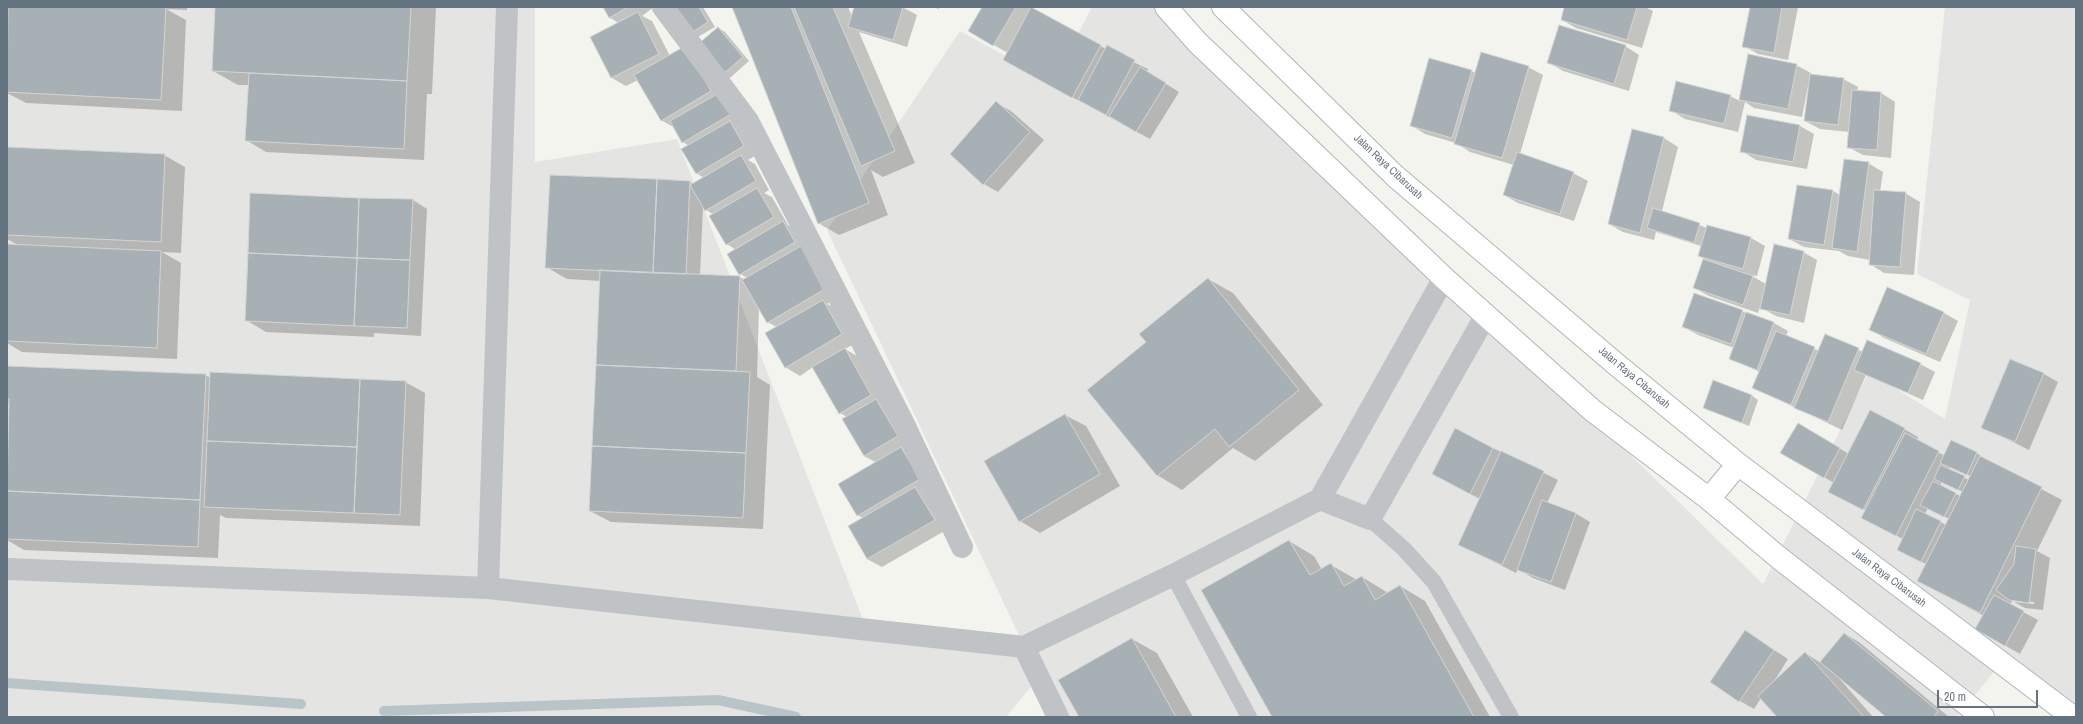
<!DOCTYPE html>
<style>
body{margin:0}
#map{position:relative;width:2083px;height:724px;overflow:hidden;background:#f4f4ef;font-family:"Archivo Narrow",sans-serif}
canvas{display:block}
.frame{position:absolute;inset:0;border:8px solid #637480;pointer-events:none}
.scale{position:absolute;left:1937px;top:690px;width:101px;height:18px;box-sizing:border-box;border:2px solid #637480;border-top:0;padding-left:5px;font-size:12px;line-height:14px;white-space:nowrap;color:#637480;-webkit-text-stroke:3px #fff;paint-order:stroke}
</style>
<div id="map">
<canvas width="2083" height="724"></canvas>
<div class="frame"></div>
<div class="scale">20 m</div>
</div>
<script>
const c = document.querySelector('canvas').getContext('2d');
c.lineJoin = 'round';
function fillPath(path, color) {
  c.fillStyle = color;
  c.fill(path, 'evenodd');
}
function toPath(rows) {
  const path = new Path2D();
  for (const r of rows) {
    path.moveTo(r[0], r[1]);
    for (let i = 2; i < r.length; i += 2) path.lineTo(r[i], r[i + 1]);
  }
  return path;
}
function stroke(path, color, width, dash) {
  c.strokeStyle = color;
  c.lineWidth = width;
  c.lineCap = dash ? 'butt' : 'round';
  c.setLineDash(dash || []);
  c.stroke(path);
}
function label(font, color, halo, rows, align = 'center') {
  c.font = font + ' "Archivo Narrow",sans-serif';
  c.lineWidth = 4;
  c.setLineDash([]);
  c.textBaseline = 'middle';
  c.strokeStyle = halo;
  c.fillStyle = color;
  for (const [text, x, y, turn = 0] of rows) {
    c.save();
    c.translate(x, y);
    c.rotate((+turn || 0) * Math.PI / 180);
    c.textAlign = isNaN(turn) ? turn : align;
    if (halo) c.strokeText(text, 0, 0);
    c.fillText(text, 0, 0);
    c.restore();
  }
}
fillPath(toPath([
 [7,7,535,7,535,162,677,139,867,630,1024,646,827,230,960,31,1053,82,1092,7,1171,7,1763,584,1869,372,1945,419,1970,300,1917,274,1945,7,2076,7,2076,711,2002,662,1957,717,1060,717,1039,677,1006,717,7,717]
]), '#e4e5e3');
fillPath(toPath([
 [9,7,187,7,187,10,166,9,186,20,182,111,26,103,7,93],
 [216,7,436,7,432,94,427,94,424,160,266,152,246,140,249,85,238,85,213,71],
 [604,7,654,7,642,16,652,21,670,56,685,47,745,123,738,127,744,130,758,154,748,160,755,164,769,190,764,193,772,197,788,225,797,231,844,294,827,304,837,309,856,343,845,349,859,357,912,445,903,449,916,456,934,487,924,493,929,496,948,529,882,567,867,559,863,518,857,515,877,463,864,456,847,417,840,413,813,367,800,376,785,367,777,327,767,322,759,308,757,377,770,385,763,529,611,522,590,511,601,281,567,279,546,267,690,182,693,184,704,178,696,173,689,146,683,142,675,128,661,120,638,80,626,86,612,78,592,37,619,23,610,18],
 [703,206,706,210,714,215,727,244,736,250,740,274,748,278,745,280,740,277,700,276],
 [673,7,703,7,715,27,696,38],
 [733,7,848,7,852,16,855,7,902,7,917,15,907,47,859,32,915,163,883,177,871,170,888,215,839,235,818,223],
 [932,7,939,7,939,9],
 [983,7,1034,7,1033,9,1106,49,1148,69,1147,72,1179,92,1150,139,1018,68,1008,53,969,31],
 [1565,7,1645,7,1653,11,1642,48,1576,28,1562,20],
 [1751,7,1798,7,1788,60,1758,54,1744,46],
 [718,28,725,32,749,61,730,78,723,74],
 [1625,46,1639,55,1629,91,1563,71,1548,62],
 [1749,55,1796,65,1811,73,1810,75,1843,79,1858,87,1857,92,1881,93,1895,102,1891,158,1863,155,1848,147,1850,132,1820,129,1805,121,1810,87,1808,86,1802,117,1754,108,1745,102,1738,132,1685,119,1670,110,1730,96,1740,101],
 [1528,67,1543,75,1520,154,1573,173,1588,181,1574,221,1518,203,1504,195,1514,165,1470,152,1456,143,1425,134,1411,125,1471,71,1476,73],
 [996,103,1011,111,1044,140,998,192,984,184],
 [1800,126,1814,134,1807,169,1756,160,1742,151],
 [1633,130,1664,138,1678,147,1662,211,1707,228,1707,226,1751,238,1765,246,1757,276,1750,275,1766,284,1803,252,1817,260,1804,323,1776,316,1760,307,1758,313,1709,296,1694,288,1708,261,1699,256,1701,246,1656,232,1654,240,1623,232,1609,224],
 [7,148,164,155,185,167,181,253,162,252,181,263,177,359,22,352,7,343,7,245,18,245,7,239],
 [1868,163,1883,172,1880,192,1905,193,1920,202,1914,275,1884,273,1870,264,1870,260,1848,256,1839,251,1804,247,1789,239,1833,191,1840,195],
 [413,200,427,209,421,336,374,333,374,337,266,332,246,320],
 [1208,279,1233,293,1323,405,1255,461,1233,448,1182,490,1157,475,1147,342],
 [1887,289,1944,313,1958,321,1940,362,1884,338,1870,329],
 [1694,294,1774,323,1788,331,1786,336,1819,351,1826,335,1863,352,1920,364,1935,372,1923,400,1866,375,1842,430,1754,388,1760,372,1731,359,1734,348,1698,335,1684,327],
 [2011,360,2044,374,2058,382,2029,450,1983,427],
 [7,367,205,375,211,378,405,382,425,393,420,526,226,518,220,515,218,558,24,550,7,540,7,462,10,404,7,402],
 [1751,395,1758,400,1749,426,1704,408],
 [1065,415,1086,426,1120,486,1040,533,1020,521],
 [1798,424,1849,454,1904,429,1918,437,1917,441,1945,456,1951,441,1977,453,1983,458,2062,500,2037,551,2050,558,2043,610,2025,608,2014,602,2034,604,2034,602,2011,600,2012,601,2010,605,2038,620,2020,654,1977,629,1984,616,1918,581,1926,564,1905,554,1903,539,1877,526,1868,511,1842,498,1834,483,1782,452],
 [1950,467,1970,476,1969,480,1948,470],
 [1942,482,1963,492,1960,496,1940,486],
 [1928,508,1949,519,1946,525,1925,514],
 [1493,448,1558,480,1547,503,1575,513,1590,522,1565,590,1533,578,1518,569,1516,573,1459,544,1480,499,1447,482],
 [1289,541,1314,556,1322,570,1331,565,1357,580,1362,577,1388,593,1400,586,1425,601,1490,717,1273,717],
 [1745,631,1788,659,1773,683,1805,653,1821,663,1845,634,1859,642,1949,717,1887,717,1832,670,1873,717,1779,717,1761,698,1754,709,1740,701],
 [1132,639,1157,653,1193,717,1080,717]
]), '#0003');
stroke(toPath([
 [7,683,301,704],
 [384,711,718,700,796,717]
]), '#b9c4c9', 10);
const building = toPath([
 [8,7,166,7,161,100,7,92,8,7],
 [215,7,411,7,407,81,212,71,215,7],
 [603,7,628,7,609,18,603,7],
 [671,7,699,7,708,22,688,35,671,7],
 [732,7,791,7,869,203,818,224,732,7],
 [794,7,833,7,895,151,861,166,794,7],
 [854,7,903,7,893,40,848,27,854,7],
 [982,7,1016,7,993,46,968,31,982,7],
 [1031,7,1101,45,1072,98,1003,60,1031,7],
 [1564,7,1637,7,1627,40,1561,20,1564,7],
 [1750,7,1782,7,1774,53,1742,47,1750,7],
 [638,12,659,54,611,78,590,37,638,12],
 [1559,25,1626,45,1614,84,1547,63,1559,25],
 [718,27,743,57,722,75,697,45,718,27],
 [1107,45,1135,60,1106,115,1078,100,1107,45],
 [685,46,711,91,661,121,634,75,685,46],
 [1481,52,1529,66,1502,158,1454,144,1481,52],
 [1748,54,1797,64,1788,109,1739,100,1748,54],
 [1429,58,1472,70,1452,138,1410,126,1429,58],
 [1140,67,1166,83,1136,132,1109,116,1140,67],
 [249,73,407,81,404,149,245,141,249,73],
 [1810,74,1844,78,1838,125,1804,121,1810,74],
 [1676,81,1731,95,1724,124,1669,111,1676,81],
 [1852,90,1881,92,1877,150,1847,148,1852,90],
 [719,93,731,114,682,143,670,121,719,93],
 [996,101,1030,132,983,185,950,154,996,101],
 [1747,115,1800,125,1793,162,1740,152,1747,115],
 [730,121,744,146,696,174,681,149,730,121],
 [1632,129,1664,137,1640,233,1608,224,1632,129],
 [7,147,165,154,161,242,7,235,7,147],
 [1517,152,1574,172,1560,214,1503,195,1517,152],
 [741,155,756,181,705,211,690,185,741,155],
 [1844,159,1869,162,1857,252,1832,248,1844,159],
 [550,175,657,179,653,273,545,268,550,175],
 [657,179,690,181,686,274,653,273,657,179],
 [1797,185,1833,190,1824,245,1788,239,1797,185],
 [757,188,774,217,726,245,709,216,757,188],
 [1874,190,1906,192,1900,267,1869,265,1874,190],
 [250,193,359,198,357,258,248,253,250,193],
 [359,198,413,199,410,260,357,258,359,198],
 [1653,208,1700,223,1694,243,1647,228,1653,208],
 [783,221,795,242,739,275,727,254,783,221],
 [1707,225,1751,237,1743,269,1698,256,1707,225],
 [806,243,830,286,767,323,742,280,806,243],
 [7,244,161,251,157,348,7,341,7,244],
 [1774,244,1804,251,1790,315,1760,309,1774,244],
 [248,253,357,258,354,326,245,321,248,253],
 [357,258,410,260,407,328,354,326,357,258],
 [1703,259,1753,276,1743,305,1693,288,1703,259],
 [600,270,740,276,736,371,596,365,600,270],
 [1208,278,1299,390,1229,447,1215,429,1157,476,1087,390,1146,342,1139,334,1208,278],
 [1887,287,1944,312,1926,354,1869,330,1887,287],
 [1694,293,1743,310,1731,344,1682,327,1694,293],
 [823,300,842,334,785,368,765,333,823,300],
 [1746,312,1774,322,1757,370,1729,359,1746,312],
 [1776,331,1815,347,1791,405,1752,388,1776,331],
 [1825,334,1859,348,1828,422,1794,408,1825,334],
 [1867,340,1921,363,1908,393,1854,370,1867,340],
 [845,348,871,395,839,414,812,367,845,348],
 [2010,359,2044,373,2015,442,1981,428,2010,359],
 [596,365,750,372,746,453,592,446,596,365],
 [7,366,206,374,200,500,7,491,9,399,7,399,7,366],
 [210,372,360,379,357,447,207,441,210,372],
 [360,379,406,381,400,515,354,513,360,379],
 [1713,380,1752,395,1742,423,1703,408,1713,380],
 [876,399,898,436,864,456,842,419,876,399],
 [1870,410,1905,428,1863,510,1828,492,1870,410],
 [1065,414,1100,474,1019,522,984,461,1065,414],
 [1798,423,1840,448,1824,478,1780,453,1798,423],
 [1455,428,1493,448,1470,494,1432,474,1455,428],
 [1905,433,1939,451,1896,536,1861,518,1905,433],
 [1951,440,1977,452,1967,475,1940,463,1951,440],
 [207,441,357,447,354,513,204,507,207,441],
 [592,446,746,453,743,518,589,511,592,446],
 [901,447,920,479,857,516,838,484,901,447],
 [1501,451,1544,471,1502,565,1458,545,1501,451],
 [1980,456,2042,487,1980,613,1917,581,1980,456],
 [1940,465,1965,476,1958,490,1934,479,1940,465],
 [1933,481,1956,493,1944,517,1920,505,1933,481],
 [915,487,935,520,867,559,848,526,915,487],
 [7,491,200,500,198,547,7,539,7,491],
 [1542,500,1576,513,1551,582,1517,570,1542,500],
 [1916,509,1941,521,1921,562,1897,550,1916,509],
 [1289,540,1310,575,1331,563,1344,586,1362,576,1375,600,1400,585,1474,717,1272,717,1201,590,1289,540],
 [2016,546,2036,549,2029,603,2009,600,1996,590,2014,564,2016,546],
 [1994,595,2024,611,2005,646,1975,629,1994,595],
 [1745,630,1774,650,1739,702,1710,682,1745,630],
 [1844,633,1938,711,1934,717,1886,717,1820,662,1844,633],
 [1132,638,1176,717,1079,717,1058,680,1132,638],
 [1805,652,1864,717,1777,717,1758,696,1805,652]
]);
fillPath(building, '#a7b0b4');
stroke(building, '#d5d5d2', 1);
const primary = toPath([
 [1166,7,1197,42,1444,278,1592,410,1709,499,1778,557,1983,717],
 [1223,7,1395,176,1617,365,1738,464,2073,717],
 [1709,499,1738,464]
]);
stroke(primary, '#b0b5b8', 24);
stroke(toPath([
 [1370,519,1404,549,1434,582,1511,717],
 [1173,575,1249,717]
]), '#bfc3c6', 16);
stroke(toPath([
 [663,7,748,121,902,420,962,547],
 [1320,499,1370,519,1486,315],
 [7,569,488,588,1024,647,1173,575,1320,499,1444,278],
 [488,588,507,7],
 [1024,647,1058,717]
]), '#bfc3c6', 22);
stroke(primary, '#fff', 22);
label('11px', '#637480', '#fff', [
 ["Jalan Raya Cibarusah",1388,167,43],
 ["Jalan Raya Cibarusah",1634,378,40],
 ["Jalan Raya Cibarusah",1889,578,37]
]);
</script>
